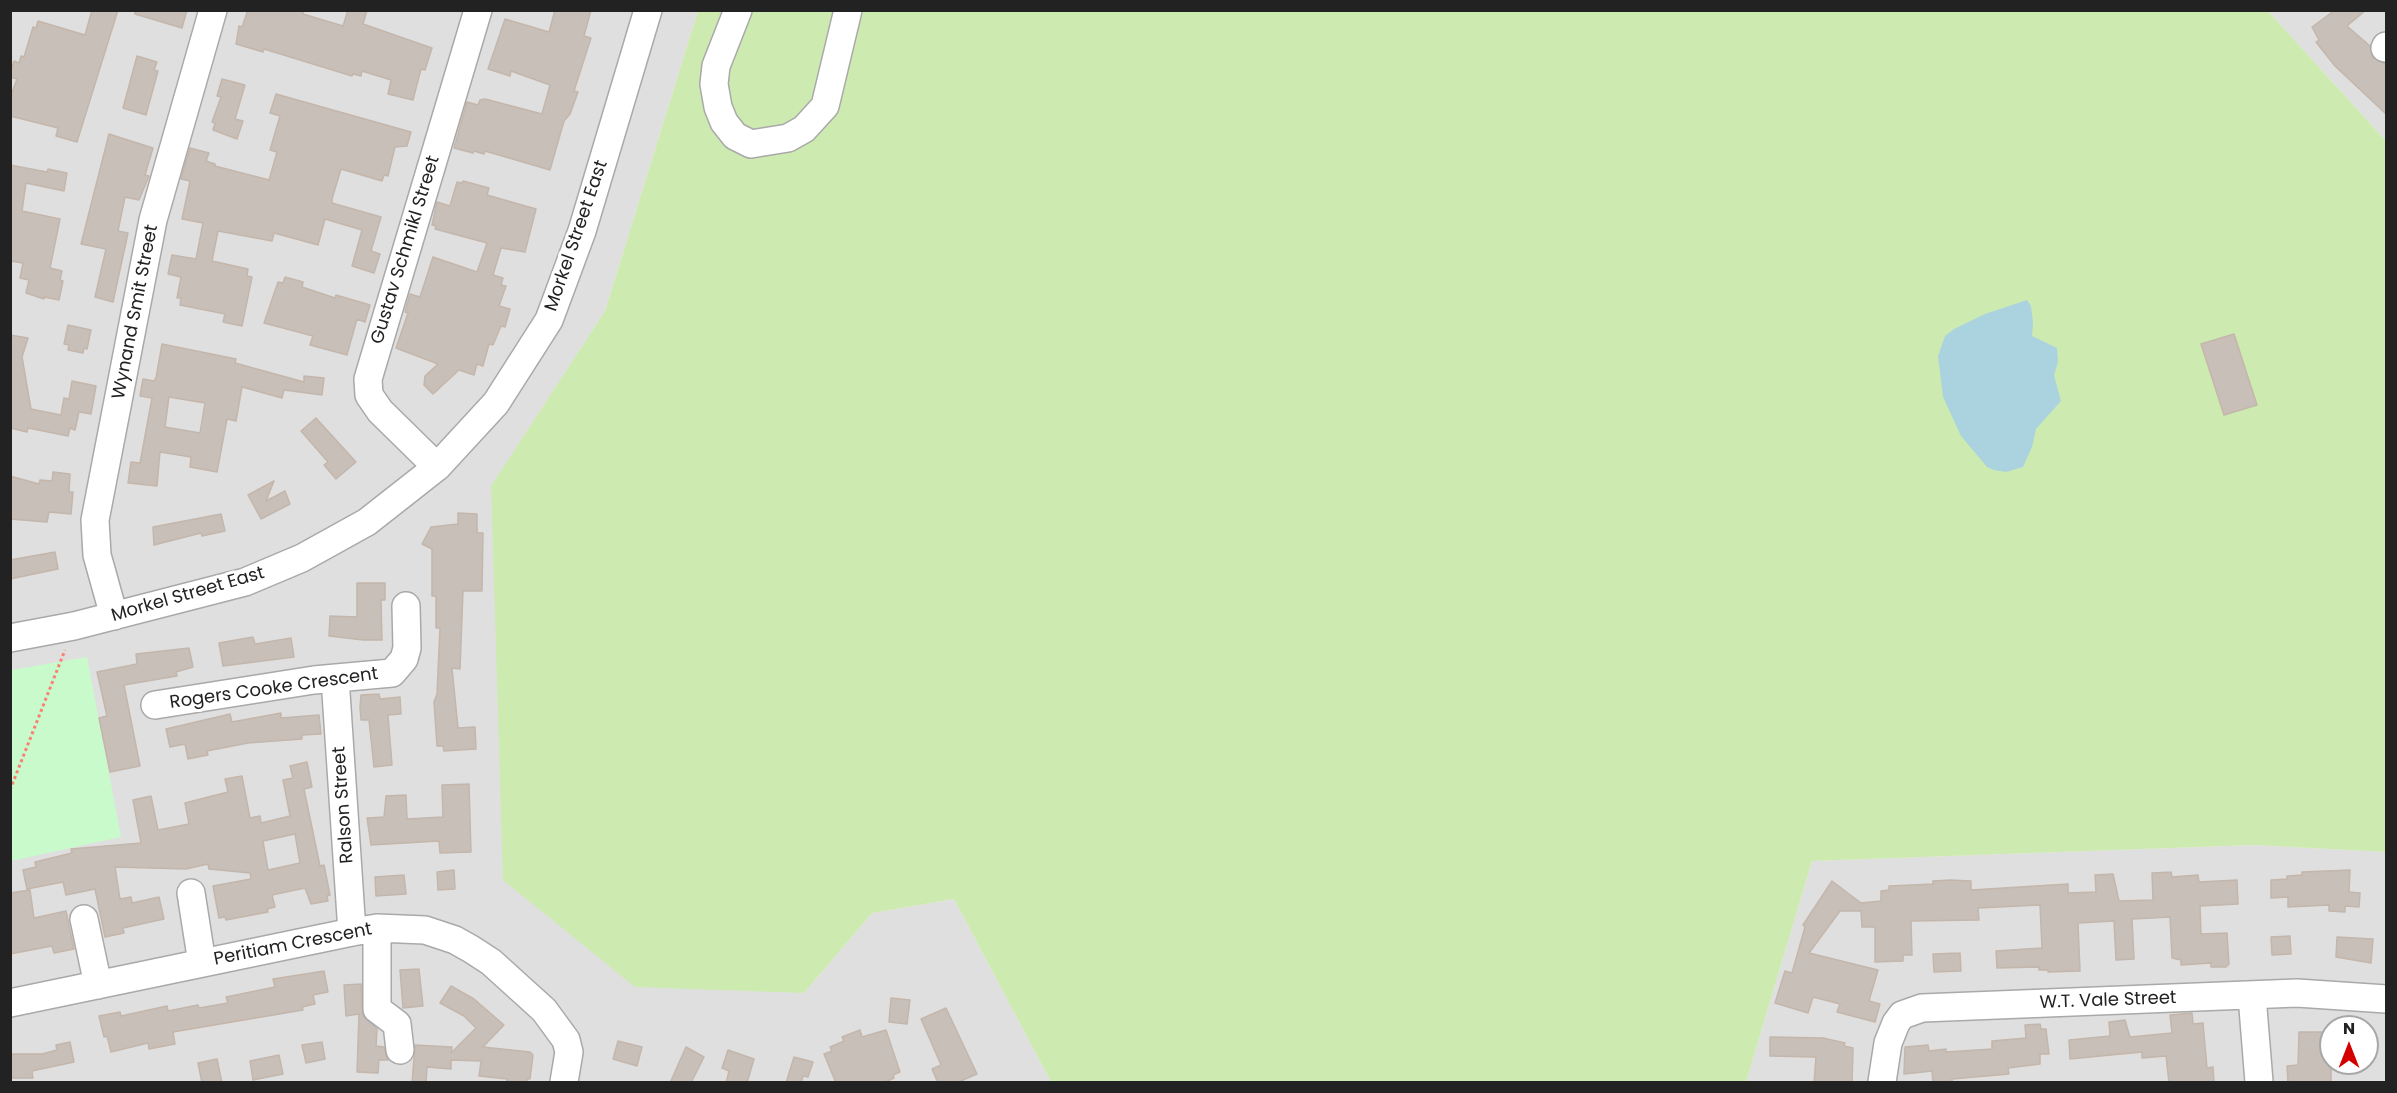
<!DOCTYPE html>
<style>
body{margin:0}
#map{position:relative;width:2397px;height:1093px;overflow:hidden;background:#f2efe9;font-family:Poppins,sans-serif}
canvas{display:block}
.frame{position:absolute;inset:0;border:12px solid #222;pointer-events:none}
.north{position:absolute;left:2319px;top:1015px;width:60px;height:60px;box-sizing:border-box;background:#fff;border:2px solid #a7a7a7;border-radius:50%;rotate:0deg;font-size:16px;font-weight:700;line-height:24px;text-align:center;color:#222}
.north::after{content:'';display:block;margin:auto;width:21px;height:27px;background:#d40000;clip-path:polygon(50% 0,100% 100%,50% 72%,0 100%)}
</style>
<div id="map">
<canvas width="2397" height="1093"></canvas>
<div class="frame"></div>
<div class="north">N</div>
</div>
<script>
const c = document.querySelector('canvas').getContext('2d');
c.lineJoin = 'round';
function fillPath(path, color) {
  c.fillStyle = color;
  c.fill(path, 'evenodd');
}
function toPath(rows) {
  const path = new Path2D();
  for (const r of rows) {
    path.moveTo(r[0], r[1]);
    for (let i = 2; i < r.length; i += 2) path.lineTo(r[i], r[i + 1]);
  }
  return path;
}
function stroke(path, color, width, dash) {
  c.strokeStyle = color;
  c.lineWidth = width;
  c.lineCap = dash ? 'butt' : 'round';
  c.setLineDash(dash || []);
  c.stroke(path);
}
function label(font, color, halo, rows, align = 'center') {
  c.font = font + ' Poppins,sans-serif';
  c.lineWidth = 6;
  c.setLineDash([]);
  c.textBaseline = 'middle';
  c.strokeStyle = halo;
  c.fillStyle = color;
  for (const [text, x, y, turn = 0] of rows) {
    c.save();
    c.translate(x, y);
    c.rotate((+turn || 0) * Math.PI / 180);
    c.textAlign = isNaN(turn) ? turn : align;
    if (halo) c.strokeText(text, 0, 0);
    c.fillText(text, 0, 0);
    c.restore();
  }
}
fillPath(toPath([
 [10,11,698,11,605,311,491,487,804,993,872,913,954,899,1051,1082,11,1082],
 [2268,11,2386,11,2386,141],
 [2254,845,2386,852,2386,1082,1746,1082,1812,861],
 [2331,1027,2367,1027,2367,1063,2331,1063]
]), '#e0dfdf');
fillPath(toPath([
 [698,11,2268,11,2386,141,2386,852,2254,845,1812,861,1746,1082,1051,1082,954,899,872,913,804,993,635,987,503,880,491,486,605,311]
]), '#cdebb0');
fillPath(toPath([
 [87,657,121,837,11,861,11,670]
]), '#c8facc');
fillPath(toPath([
 [2027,300,2031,306,2033,322,2032,336,2057,348,2058,362,2054,375,2061,401,2036,429,2032,447,2023,467,2006,472,1994,470,1987,467,1961,436,1943,397,1938,356,1945,336,1954,329,1985,314]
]), '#aad3df');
const building = toPath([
 [92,10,118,10,77,142,56,136,58,128,10,116,10,98,17,79,10,77,10,72,14,61,19,63,21,56,24,57,33,27,36,28,38,21,85,35,92,10],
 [135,10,187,10,182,28,135,14,135,10],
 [248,10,304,10,303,14,343,26,348,10,367,10,363,24,432,48,425,70,421,69,413,100,388,94,391,80,362,71,361,76,353,74,352,76,264,49,263,52,236,44,239,26,242,27,248,10],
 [555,10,591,10,584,36,591,38,574,91,578,92,570,114,564,121,550,170,485,151,484,154,474,151,473,153,454,148,467,102,478,105,480,100,485,99,542,114,550,85,511,71,510,76,488,69,505,19,549,32,555,10],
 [2335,10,2366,10,2347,26,2370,46,2372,57,2386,64,2386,114,2335,66,2316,42,2319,40,2312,27,2335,10],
 [137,56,157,62,154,70,158,71,146,115,123,108,137,56],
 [222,79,245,85,235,119,243,121,237,139,213,130,215,123,212,122,221,97,217,96,222,79],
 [276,94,411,132,407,146,395,147,388,176,384,175,382,181,341,169,332,199,332,203,381,217,371,251,380,254,374,273,352,266,362,230,325,219,318,245,274,233,272,241,218,231,212,261,248,269,247,276,252,277,242,326,223,322,225,314,180,305,181,298,177,298,181,277,168,274,172,255,196,259,203,223,182,219,190,181,181,179,190,148,209,153,206,161,215,164,215,166,269,180,277,152,270,150,280,116,270,113,276,94],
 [109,134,153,148,145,175,149,176,139,200,125,197,118,231,128,233,113,302,95,297,106,249,81,244,109,134],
 [10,165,47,172,48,169,67,173,64,191,26,183,22,211,60,219,50,268,62,271,60,280,63,281,59,300,44,297,44,299,26,293,29,280,20,278,23,263,10,261,10,165],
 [463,181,489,188,487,195,536,209,525,252,501,248,493,275,503,278,501,285,506,286,499,306,510,309,505,327,501,326,493,345,489,344,483,366,477,364,474,375,459,370,433,394,424,385,425,376,438,364,396,348,408,313,405,312,410,294,420,297,433,257,477,272,487,243,435,229,436,226,432,225,437,202,450,206,457,182,462,183,463,181],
 [285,277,303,282,302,287,335,298,336,295,370,305,365,322,357,319,347,355,310,345,313,336,264,323,278,282,283,283,285,277],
 [68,325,91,330,87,349,84,348,83,353,68,350,69,345,64,344,68,325],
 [2234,334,2257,405,2224,415,2201,344,2234,334],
 [10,335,28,338,22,357,31,409,61,415,64,398,69,399,72,381,96,386,91,414,79,412,75,430,70,428,68,436,28,428,27,432,10,428,10,335],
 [162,344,236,359,235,363,304,382,304,376,324,378,322,395,284,390,282,398,242,387,236,421,227,419,217,472,190,467,191,457,160,452,157,486,128,483,131,462,140,463,152,398,140,396,143,379,154,381,156,378,162,344],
 [169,397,205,403,200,433,165,427,169,397],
 [316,418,356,462,336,479,324,465,328,462,301,431,316,418],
 [53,472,70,474,69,492,73,492,71,514,49,512,47,522,10,519,10,476,39,484,40,480,52,481,53,472],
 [274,481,266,501,285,491,290,504,261,519,248,495,274,481],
 [458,513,477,514,477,533,483,533,482,591,463,591,460,669,452,668,458,728,475,727,476,749,444,751,443,746,437,746,434,702,437,694,440,628,436,628,436,596,432,596,432,549,422,544,431,527,458,524,458,513],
 [221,514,225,531,202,536,201,533,154,545,153,527,221,514],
 [55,552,58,569,10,579,10,560,55,552],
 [357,583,385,583,385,600,381,600,382,640,363,640,329,636,330,616,357,617,357,583],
 [253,637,255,644,291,638,294,657,223,666,219,643,253,637],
 [189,648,193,667,176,672,177,676,124,685,140,766,110,772,99,718,107,716,97,672,137,664,136,654,189,648],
 [379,694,380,699,400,697,401,714,388,715,392,765,374,767,369,720,361,720,360,707,361,695,379,694],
 [281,713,281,718,319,715,321,734,302,735,302,739,248,743,207,751,208,755,188,759,185,744,170,747,166,729,230,714,232,722,281,713],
 [307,762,312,787,304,789,320,866,324,865,330,895,327,896,328,901,311,904,305,888,272,895,275,907,267,909,268,912,226,920,225,917,219,918,213,886,251,879,250,873,209,869,208,864,186,869,115,867,120,899,131,897,132,903,159,897,164,919,123,928,124,933,105,937,95,889,66,895,63,882,27,889,23,870,36,867,35,862,72,853,71,849,141,843,133,800,151,796,158,830,189,824,185,803,228,792,225,779,242,776,250,818,260,816,261,823,290,816,283,780,293,778,290,766,307,762],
 [295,834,300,863,268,870,263,841,295,834],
 [469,784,471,852,440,853,439,841,371,845,367,818,384,817,386,796,406,795,407,819,443,817,442,785,469,784],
 [454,870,455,889,438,890,437,872,454,870],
 [2350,870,2349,892,2360,893,2359,907,2345,906,2345,912,2329,911,2329,905,2288,907,2288,897,2271,898,2271,880,2287,879,2287,876,2302,875,2302,872,2350,870],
 [2171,872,2172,877,2198,875,2199,882,2237,880,2238,904,2200,906,2201,934,2227,933,2229,964,2226,967,2211,967,2211,963,2181,965,2181,960,2172,958,2170,917,2132,919,2134,959,2116,960,2114,921,2078,923,2080,971,2048,972,2048,970,2039,970,2039,967,1997,968,1996,951,2042,948,2040,905,1978,908,1979,920,1911,921,1912,955,1903,955,1903,961,1875,962,1875,927,1862,927,1861,911,1840,911,1809,953,1878,970,1869,1001,1880,1004,1875,1022,1837,1012,1840,1004,1813,997,1808,1013,1775,1003,1785,971,1792,973,1805,927,1803,925,1832,881,1861,903,1881,901,1881,891,1889,890,1889,886,1933,884,1933,881,1950,880,1971,881,1971,890,2068,884,2068,893,2096,892,2095,875,2113,874,2119,901,2153,900,2152,873,2171,872],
 [404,875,406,894,376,896,375,877,404,875],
 [30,890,34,918,66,911,74,949,54,953,52,946,10,954,10,893,30,890],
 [2290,936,2291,954,2272,955,2271,937,2290,936],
 [2337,937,2373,939,2371,963,2336,957,2337,937],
 [1960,953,1961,971,1934,972,1933,954,1960,953],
 [419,969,423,1006,403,1008,400,970,419,969],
 [324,971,328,992,313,995,315,1004,302,1007,303,1010,173,1032,175,1044,149,1049,148,1043,111,1052,107,1036,104,1037,99,1016,120,1012,121,1016,167,1006,168,1011,198,1005,199,1008,228,1003,226,997,275,987,273,979,324,971],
 [361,984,363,1016,377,1029,376,1046,384,1047,388,1060,379,1060,378,1073,357,1072,359,1014,346,1016,344,985,361,984],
 [451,986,474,999,504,1025,483,1047,530,1052,533,1055,530,1079,527,1079,527,1083,507,1083,507,1079,479,1076,481,1061,451,1060,451,1069,427,1067,426,1083,412,1083,415,1045,452,1047,451,1053,476,1028,464,1016,440,1003,451,986],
 [891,998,910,1000,907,1024,889,1022,891,998],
 [946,1008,977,1074,956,1083,938,1083,932,1069,941,1065,921,1019,946,1008],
 [2192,1013,2193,1024,2203,1023,2207,1068,2213,1067,2214,1083,2169,1083,2166,1056,2142,1058,2142,1052,2070,1059,2069,1040,2110,1036,2109,1022,2125,1020,2130,1037,2172,1033,2170,1015,2192,1013],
 [2040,1024,2041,1029,2046,1029,2049,1054,2040,1054,2040,1064,2008,1068,2009,1074,1952,1079,1952,1083,1933,1083,1932,1071,1904,1074,1905,1047,1928,1045,1929,1051,1946,1049,1946,1052,1992,1049,1992,1041,2026,1038,2025,1025,2040,1024],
 [860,1030,862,1037,886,1030,900,1072,893,1075,894,1078,883,1083,836,1083,824,1054,832,1051,830,1047,844,1041,842,1037,860,1030],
 [2299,1032,2331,1032,2331,1083,2288,1083,2287,1066,2298,1065,2299,1032],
 [1770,1037,1823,1038,1845,1043,1844,1046,1853,1048,1852,1083,1814,1083,1816,1057,1770,1056,1770,1037],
 [618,1041,642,1047,637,1066,613,1059,618,1041],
 [70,1042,74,1062,32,1071,33,1078,10,1078,10,1054,42,1054,57,1050,56,1045,70,1042],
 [322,1042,325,1059,306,1063,302,1045,322,1042],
 [686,1047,704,1057,691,1083,670,1083,686,1047],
 [728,1050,754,1059,747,1083,726,1083,729,1071,722,1068,728,1050],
 [279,1055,283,1074,253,1080,250,1061,279,1055],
 [794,1057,813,1062,808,1077,803,1076,801,1083,786,1083,794,1057],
 [217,1059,222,1083,202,1083,198,1063,217,1059]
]);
fillPath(building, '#c7bfb8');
stroke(building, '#c4b6ab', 1.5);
const minor = toPath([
 [738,10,716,66,714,84,718,107,724,122,735,136,751,144,788,138,804,129,825,106,848,10],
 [2385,48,2386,46],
 [437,467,380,411,369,395,368,379,478,10],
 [114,616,97,555,95,520,153,220,213,10],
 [10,638,74,626,245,582,302,558,367,522,437,467,496,403,549,320,582,231,648,10],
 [335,678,352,932],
 [155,705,314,680,392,673,404,659,407,648,406,606],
 [191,893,202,963],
 [84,919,98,985],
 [377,928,377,1009,397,1024,400,1050],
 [2252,996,2259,1082],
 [10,1003,352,932,377,928,425,930,455,940,471,949,491,962,544,1010,566,1040,569,1052,564,1082],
 [1882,1082,1888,1043,1896,1023,1902,1015,1922,1008,2297,993,2386,999]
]);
stroke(minor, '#a9a9a9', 30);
stroke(toPath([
 [10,790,65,650]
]), '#fa8072', 3, [3, 3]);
stroke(minor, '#fff', 27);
label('18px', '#222', '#fff', [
 ["Morkel Street East",577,236,-71],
 ["Gustav Schmikl Street",406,250,-73],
 ["Wynand Smit Street",136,312,-79],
 ["Morkel Street East",188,595,-16],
 ["Rogers Cooke Crescent",274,689,-8],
 ["Ralson Street",344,805,-94],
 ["Peritiam Crescent",293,945,-11],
 ["W.T. Vale Street",2108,1001,-2]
]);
</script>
